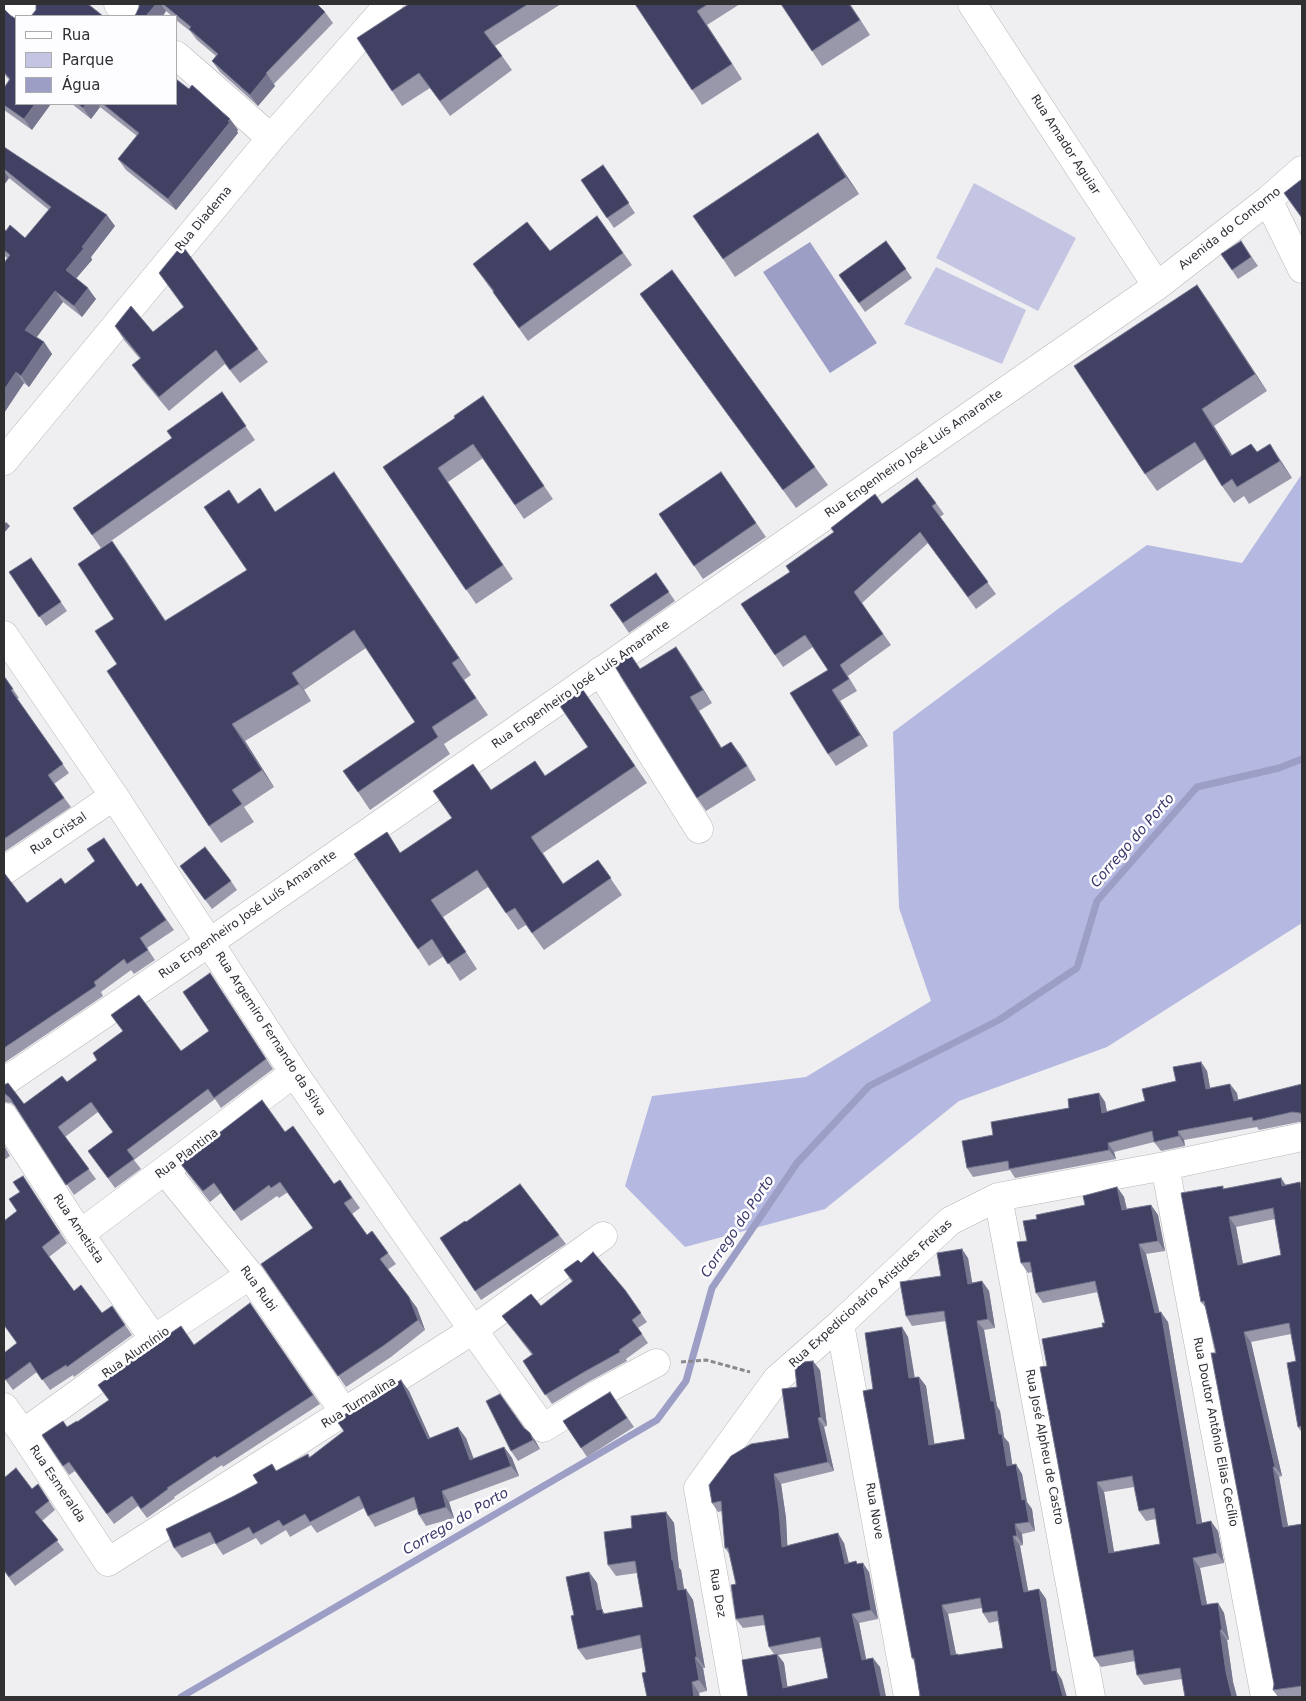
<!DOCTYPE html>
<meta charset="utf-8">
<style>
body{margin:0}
#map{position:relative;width:1306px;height:1701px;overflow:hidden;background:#efeff2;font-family:"DejaVu Sans",sans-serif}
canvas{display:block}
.frame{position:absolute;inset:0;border:5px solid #303032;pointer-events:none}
.legend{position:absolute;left:15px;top:15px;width:162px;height:90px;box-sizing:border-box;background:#fdfdff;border:1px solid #ababad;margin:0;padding:6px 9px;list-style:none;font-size:15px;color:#303032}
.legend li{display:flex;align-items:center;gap:10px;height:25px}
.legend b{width:25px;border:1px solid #ababad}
</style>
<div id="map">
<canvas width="1306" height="1701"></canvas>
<div class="frame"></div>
<ul class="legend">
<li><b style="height:6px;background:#fff"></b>Rua</li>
<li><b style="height:14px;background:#c3c5e2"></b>Parque</li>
<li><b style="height:14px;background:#9c9ec5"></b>Água</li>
</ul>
</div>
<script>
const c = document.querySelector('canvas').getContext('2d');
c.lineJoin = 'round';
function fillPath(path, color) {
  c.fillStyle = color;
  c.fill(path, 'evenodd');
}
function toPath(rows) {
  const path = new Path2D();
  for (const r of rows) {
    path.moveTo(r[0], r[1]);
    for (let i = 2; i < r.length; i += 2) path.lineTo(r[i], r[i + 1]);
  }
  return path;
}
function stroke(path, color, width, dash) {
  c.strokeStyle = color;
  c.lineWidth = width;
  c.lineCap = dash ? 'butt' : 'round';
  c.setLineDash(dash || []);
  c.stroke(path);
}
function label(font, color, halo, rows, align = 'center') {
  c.font = font + ' "DejaVu Sans",sans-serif';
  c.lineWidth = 5;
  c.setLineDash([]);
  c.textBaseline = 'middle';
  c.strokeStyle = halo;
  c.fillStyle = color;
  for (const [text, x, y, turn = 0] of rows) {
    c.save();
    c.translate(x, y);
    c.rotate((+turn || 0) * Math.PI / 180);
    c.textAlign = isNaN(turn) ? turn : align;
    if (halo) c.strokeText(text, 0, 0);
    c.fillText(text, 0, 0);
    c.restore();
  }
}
fillPath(toPath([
 [974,183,1076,238,1038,311,936,258],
 [936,267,1026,310,1002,364,904,324]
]), '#c3c5e2');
fillPath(toPath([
 [1302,474,1302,923,1107,1047,959,1101,825,1209,685,1247,625,1186,652,1096,806,1077,931,1001,899,908,893,732,1062,606,1147,545,1242,563]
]), '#b5b8e0');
fillPath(toPath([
 [810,242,877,343,830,373,763,272]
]), '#9c9ec5');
stroke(toPath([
 [181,1697,657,1420,686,1381,712,1288,797,1163,869,1086,999,1020,1077,968,1097,901,1197,787,1279,768,1302,759]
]), '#9c9ec5', 7);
const minor = toPath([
 [18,4,29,16],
 [118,4,132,16],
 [972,4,1157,286],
 [176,55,271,138],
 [1268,200,1302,269],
 [4,461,271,138,389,4],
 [4,635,114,796,294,1073,473,1330,543,1428,598,1394,656,1363],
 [600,671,699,829],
 [4,871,114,796],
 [4,1082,210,942,1157,286,1268,200,1302,170],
 [4,1117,80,1234,154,1339],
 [1165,1166,1265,1697],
 [165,1171,250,1275,344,1412],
 [998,1197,1091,1697],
 [80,1234,294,1073],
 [840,1324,908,1697],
 [4,1407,23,1433,108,1562,473,1330,603,1236],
 [23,1433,154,1339,250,1275],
 [735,1697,698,1488,777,1379,840,1324,950,1221,998,1197,1165,1166,1302,1137]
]);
stroke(minor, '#b7b7ba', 29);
stroke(toPath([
 [681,1362,706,1360,750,1372]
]), '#8a8a8c', 3, [5, 2.5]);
stroke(minor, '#fff', 28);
fillPath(toPath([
 [139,4,317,4,325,12,333,23,274,84,275,86,258,106,220,72,212,61,216,56,197,40,190,31,176,20,176,16,172,16,166,11,136,14,139,7],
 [409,4,561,4,495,46,512,70,450,116,430,88,402,106,392,91],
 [636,4,740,4,707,25,742,79,702,105],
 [781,4,850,4,870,35,822,66],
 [4,9,32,130,4,110,4,88,9,80,4,74],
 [189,89,230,119,238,130,237,131,238,133,176,210,126,170,118,159,137,136,100,107,91,119,72,104,176,104],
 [4,147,115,226,91,257,92,260,76,278,96,299,82,317,63,302,36,338,44,342,52,354,29,387,24,383,4,413,4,263,7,258,4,255,4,229,25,238,49,210,9,178,4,185],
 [830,151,859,194,735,277,723,259],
 [603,165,635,213,614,228,581,180],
 [597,216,632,265,528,341,473,264,550,251],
 [886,241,912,278,865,312,839,275],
 [1241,241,1258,266,1238,279,1221,254],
 [159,273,258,349,268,362,240,383,225,364,169,411,142,379,132,365,140,359,124,340,115,326,153,332,184,308],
 [1197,285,1267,391,1214,426,1232,455,1257,452,1281,461,1292,478,1249,504,1244,496,1234,503,1222,486,1205,459,1157,491,1145,474],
 [640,294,815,467,828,485,796,508],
 [222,392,255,440,101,548,73,508,172,438],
 [483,396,553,499,524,519,483,458,448,482,513,579,476,604,383,467,455,418],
 [721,472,766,537,703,579,659,514],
 [346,489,471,675,464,680,488,715,444,744,450,754,370,810,358,792,415,722,366,648,304,690,311,701,245,741,274,787,244,807,254,822,221,843,209,826,117,664,114,619,124,558,165,621,247,570,238,503,276,512],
 [936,503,944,514,940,517,996,594,976,609,928,543,862,603,891,645,848,676,857,691,840,701,868,746,836,766,828,754,828,670,813,647,783,667,741,604,790,572,882,504],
 [31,558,67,611,46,626,9,572],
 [656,573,675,601,629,633,610,605],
 [685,660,712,703,699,711,722,748,731,742,756,780,706,811,697,798,640,668],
 [4,676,19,698,17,699,69,773,54,784,71,807,4,852],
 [583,690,647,783,543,853,563,884,598,860,622,895,544,950,526,925,518,930,488,887,443,917,477,969,460,981,444,956,429,966,418,949,452,818,492,790,545,776,588,747],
 [180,866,231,881,237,890,212,909],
 [4,875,27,903,65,884,137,886,141,883,174,930,147,948,155,960,134,974,131,970,101,992,103,996,4,1063],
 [210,973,273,1069,221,1108,215,1099,134,1160,141,1169,115,1188,88,1151,113,1132,98,1112,65,1137,96,1179,74,1195,16,1107,11,1103,4,1102,4,1085,24,1104,67,1082,97,1060,123,1031,111,1015,181,1051,209,1031],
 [1201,1062,1207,1071,1210,1088,1237,1093,1238,1100,1302,1084,1302,1122,1299,1122,1259,1130,1257,1127,1184,1140,1185,1146,1161,1151,1154,1142,1114,1152,1116,1159,1015,1178,1010,1170,973,1177,967,1168,993,1135,1069,1108,1099,1093,1105,1102,1107,1112,1145,1101,1176,1081],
 [285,1132,334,1184,340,1180,360,1208,352,1214,367,1235,372,1231,396,1264,387,1270,417,1308,425,1330,391,1357,346,1387,261,1264,313,1228,288,1192,279,1198,277,1196,241,1221,221,1193,210,1202,187,1173,180,1163],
 [4,1145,10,1156,4,1160],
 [23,1176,67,1243,49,1257,74,1291,102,1313,112,1306,132,1335,74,1377,73,1375,50,1390,37,1372,13,1390,4,1378,17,1344,17,1211],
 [1281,1178,1286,1185,1300,1182,1302,1186,1302,1433,1298,1427,1296,1361,1291,1334,1251,1342,1282,1476,1279,1477,1288,1526,1302,1524,1302,1697,1278,1697,1273,1690,1274,1684,1216,1353,1206,1308,1201,1302,1225,1189],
 [1275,1219,1281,1255,1243,1264,1236,1227],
 [1117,1187,1124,1197,1127,1209,1151,1205,1158,1215,1165,1251,1146,1254,1159,1313,1168,1322,1202,1523,1218,1531,1224,1563,1200,1568,1207,1605,1218,1603,1224,1613,1229,1640,1227,1640,1233,1682,1237,1697,1185,1697,1182,1679,1144,1685,1137,1675,1135,1661,1101,1667,1094,1657,1047,1366,1103,1327,1105,1323,1098,1292,1043,1303,1036,1293,1032,1272,1028,1273,1021,1263,1027,1241,1085,1205],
 [1134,1487,1139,1511,1146,1521,1156,1519,1160,1544,1114,1552,1104,1492],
 [466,1222,559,1235,566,1244,481,1300,440,1238],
 [968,1258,972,1283,982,1281,989,1291,995,1328,984,1330,997,1406,1000,1411,1004,1437,1009,1443,1012,1465,1022,1474,1027,1502,1032,1509,1035,1531,1022,1534,1023,1545,1020,1546,1028,1591,1039,1589,1046,1599,1057,1672,1062,1680,920,1696,915,1663,912,1658,873,1389,902,1327,908,1337,915,1378,919,1377,926,1386,934,1444,965,1439,946,1321,912,1326,906,1316],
 [982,1608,983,1613,989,1623,998,1621,1003,1648,959,1655,956,1654,948,1614],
 [581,1263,625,1290,647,1322,638,1328,648,1343,626,1359,627,1361,590,1381,552,1404,523,1361,532,1355,502,1316,541,1306,572,1282,564,1270],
 [250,1303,320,1404,223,1467,222,1465,174,1497,175,1498,147,1518,138,1506,114,1524,75,1471,69,1475,42,1435,67,1427,77,1422,194,1345],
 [820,1370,827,1426,824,1427,834,1471,781,1484,786,1518,787,1546,844,1543,849,1563,858,1564,869,1572,878,1619,859,1623,866,1659,880,1667,886,1697,748,1697,774,1654,769,1647,765,1625,743,1628,736,1619,736,1584,730,1555,725,1548,722,1511,718,1512,712,1503,789,1438,797,1387],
 [822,1648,828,1678,787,1687,784,1663,778,1655],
 [409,1391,430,1438,466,1438,473,1459,504,1447,512,1458,519,1476,449,1502,454,1518,426,1526,419,1515,417,1509,375,1527,368,1516,364,1508,317,1533,311,1525,290,1537,286,1530,261,1545,256,1538,223,1555,215,1543,182,1558,174,1548,234,1496,258,1483,276,1471,308,1454,310,1457],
 [610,1392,634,1427,587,1457,563,1421],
 [524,1428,530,1433,536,1442,540,1449,518,1461,511,1451],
 [4,1478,32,1489,38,1484,55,1510,42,1521,64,1550,15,1586,4,1571],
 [666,1512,674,1523,679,1568,681,1570,684,1589,693,1600,705,1668,703,1668,707,1691,699,1693,646,1672,642,1648,586,1660,578,1649,574,1615,589,1572,597,1583,602,1610,605,1614,643,1607,637,1573,616,1576,608,1565,632,1528]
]), '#9898aa');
fillPath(toPath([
 [156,4,161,4,166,11,163,16,146,16],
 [849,4,850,4,870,35,860,20],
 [697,11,707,25,742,79,732,64],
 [267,74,275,86,258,106,250,95],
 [35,104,51,104,32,130,24,119],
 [86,104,98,104,100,107,91,119,83,108],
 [230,119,238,130,237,131,238,133,176,210,168,199],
 [818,133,830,151,859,194,846,177],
 [4,171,9,178,4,185],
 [107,215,115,226,91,257,92,260,74,281,66,270,82,247],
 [1197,285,1209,302,1267,391,1255,374],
 [88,288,96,299,82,317,74,306],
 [55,291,63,302,33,342,25,330],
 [44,342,52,354,29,387,21,376],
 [16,372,24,383,4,413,4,390],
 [1202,409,1214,426,1243,473,1231,456],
 [1270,444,1292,478,1280,461],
 [334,472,346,489,471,675,459,658],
 [6,522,10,526,4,533,4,525],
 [112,541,124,558,177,638,165,621],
 [676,647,685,660,712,703,703,690],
 [292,673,304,690,311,701,299,684],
 [832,690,840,701,868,746,860,735],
 [690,697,699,711,730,762,721,748],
 [232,724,245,741,274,787,262,770],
 [731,742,741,755,756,780,747,766],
 [1201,1062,1207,1071,1212,1098,1206,1089],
 [1230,1084,1237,1093,1240,1110,1234,1101],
 [1099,1093,1105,1102,1109,1122,1102,1113],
 [1178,1131,1184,1140,1185,1146,1179,1136],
 [1108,1143,1114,1152,1116,1159,1109,1150],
 [1281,1178,1287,1188,1282,1186],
 [1300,1182,1302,1186,1302,1195],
 [1117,1187,1124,1197,1129,1220,1122,1210],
 [1151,1205,1158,1215,1165,1251,1158,1241],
 [1229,1217,1236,1227,1245,1275,1238,1265],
 [1139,1244,1146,1254,1162,1323,1155,1313],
 [962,1249,968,1258,974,1293,968,1284],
 [982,1281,989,1291,995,1328,988,1319],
 [409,1297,417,1308,425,1330,418,1320],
 [1161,1312,1168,1322,1204,1534,1197,1524],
 [977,1321,984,1330,997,1406,1000,1411,1004,1437,1009,1443,1014,1475,1007,1466,999,1434,991,1401],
 [902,1327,908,1337,916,1388,909,1378],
 [1244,1332,1251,1342,1282,1476,1275,1467],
 [813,1361,820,1370,827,1426,821,1417],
 [919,1377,926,1386,936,1454,929,1445],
 [401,1380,409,1391,435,1449,428,1439],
 [818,1418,824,1427,834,1471,828,1462],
 [458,1427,466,1438,478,1470,470,1460],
 [530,1433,536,1442,540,1449,533,1440],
 [504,1447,512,1458,519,1476,511,1466],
 [1016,1464,1022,1474,1027,1502,1032,1509,1035,1531,1029,1522,1022,1500],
 [1273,1467,1279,1477,1290,1537,1283,1527],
 [774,1474,781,1484,786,1518,788,1556,782,1547],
 [1097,1482,1104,1492,1116,1563,1109,1553],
 [442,1491,449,1502,454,1518,446,1507],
 [666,1512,674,1523,679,1568,681,1570,686,1601,678,1590,672,1560],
 [1211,1521,1218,1531,1224,1563,1217,1553],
 [1015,1524,1022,1534,1023,1545,1017,1536],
 [838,1533,844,1543,851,1573,845,1564],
 [1013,1536,1020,1546,1030,1601,1024,1592],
 [1193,1558,1200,1568,1209,1615,1202,1605],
 [863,1563,869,1572,878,1619,871,1610],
 [589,1572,597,1583,602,1610,609,1620,597,1610],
 [686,1589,693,1600,705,1668,697,1657],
 [1039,1589,1046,1599,1057,1672,1062,1680,1067,1697,1063,1697,1052,1671],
 [1218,1603,1224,1613,1229,1640,1222,1630],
 [942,1605,948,1614,958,1664,951,1655],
 [852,1614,859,1623,868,1669,862,1660],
 [1220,1630,1227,1640,1233,1682,1237,1697,1232,1697,1226,1672],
 [777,1654,784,1663,789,1697,783,1688],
 [695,1657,703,1668,707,1691,699,1680],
 [873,1658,880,1667,886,1697,881,1697],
 [692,1682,699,1693,700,1697,694,1697]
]), '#75768e');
const building = toPath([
 [36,4,88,4,103,16,31,16,36,10,36,4],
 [139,4,156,4,146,16,134,16,136,14,139,7,139,4],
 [163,4,317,4,325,12,266,73,267,74,250,95,212,61,218,54,189,29,191,27,163,4],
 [409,4,528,4,484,32,502,56,440,101,419,73,392,91,357,38,409,4],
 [635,4,708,4,697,11,732,64,692,90,635,4],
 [781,4,849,4,860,20,812,51,781,4],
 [4,9,10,15,16,19,16,104,35,104,24,119,4,105,4,88,10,79,4,72,4,9],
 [176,79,189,89,192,85,230,119,228,121,230,122,168,199,118,159,139,133,103,104,176,104,176,79],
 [78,104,86,104,83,108,78,104],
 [818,133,846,177,723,259,693,216,818,133],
 [4,147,107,215,82,247,84,248,66,270,88,288,74,306,55,291,25,330,44,342,21,376,16,372,4,390,4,263,10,255,4,250,4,229,6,231,10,225,25,238,51,207,4,169,4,147],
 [603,165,629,203,607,218,581,180,603,165],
 [1302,179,1302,218,1284,193,1302,179],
 [597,216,623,253,519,328,493,292,494,291,473,264,527,222,550,251,597,216],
 [886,241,906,269,859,303,839,275,886,241],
 [1241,241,1251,257,1232,270,1221,254,1241,241],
 [182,245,258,349,230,370,216,350,159,397,132,365,141,358,115,326,131,306,153,332,184,307,159,273,182,245],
 [672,270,815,467,783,490,640,294,672,270],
 [1197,285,1255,374,1202,409,1231,456,1251,444,1257,452,1270,444,1280,461,1237,487,1232,479,1222,486,1195,442,1145,474,1074,366,1197,285],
 [222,392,246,426,92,535,73,508,172,438,167,431,222,392],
 [483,396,544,486,515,505,473,444,438,468,503,565,466,590,383,467,455,418,454,416,483,396],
 [334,472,459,658,452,663,476,698,432,727,438,737,358,792,343,771,415,722,354,630,292,673,299,684,232,724,262,770,232,790,242,804,209,826,107,671,117,664,95,631,114,619,78,564,112,541,165,621,247,570,204,507,229,490,238,504,260,488,275,512,334,472],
 [721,472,756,523,694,566,659,514,721,472],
 [917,478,936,503,932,506,988,582,968,597,920,532,854,592,883,634,840,665,849,679,832,690,860,735,828,754,790,693,828,670,805,635,775,655,741,604,790,572,786,566,834,532,831,528,875,494,882,504,917,478],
 [31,558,61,602,39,617,9,572,31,558],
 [656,573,669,592,623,623,610,605,656,573],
 [676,647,703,690,690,697,721,748,731,742,747,766,697,798,614,665,630,654,640,669,676,647],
 [4,676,13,689,11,690,63,764,48,775,64,798,4,839,4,676],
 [583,690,635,766,531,837,563,884,598,860,611,878,532,933,515,908,506,913,477,870,431,900,466,952,448,964,432,939,418,949,354,854,387,832,400,853,452,818,433,791,473,764,491,790,535,761,545,776,588,747,560,706,583,690],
 [104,838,137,887,141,883,166,920,140,938,148,950,127,964,124,959,94,982,96,986,4,1048,4,875,5,874,27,903,61,878,65,884,95,861,87,849,104,838],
 [205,847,231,881,205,900,180,866,205,847],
 [210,973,266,1059,214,1098,208,1089,127,1150,134,1159,108,1178,88,1151,113,1132,91,1102,58,1127,89,1169,66,1185,10,1098,4,1093,4,1085,8,1083,24,1104,62,1076,67,1082,97,1060,93,1053,123,1031,111,1015,139,995,181,1051,209,1031,183,992,210,973],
 [1201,1062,1206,1089,1230,1084,1234,1101,1302,1084,1302,1114,1300,1113,1292,1112,1253,1121,1252,1117,1178,1131,1179,1136,1154,1142,1152,1131,1108,1143,1109,1150,1009,1169,1008,1161,967,1168,962,1141,993,1135,991,1122,1069,1108,1068,1099,1099,1093,1102,1113,1145,1101,1142,1089,1176,1081,1173,1067,1201,1062],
 [262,1100,285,1132,293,1126,334,1184,340,1180,352,1198,344,1203,367,1235,372,1231,388,1253,380,1259,409,1297,418,1320,383,1346,338,1376,261,1264,313,1228,280,1182,271,1188,269,1185,234,1211,214,1183,203,1191,180,1163,262,1100],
 [23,1176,60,1233,42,1247,74,1291,81,1285,102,1313,112,1306,125,1325,67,1367,66,1365,42,1380,30,1362,6,1380,4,1378,4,1353,17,1343,4,1325,4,1221,17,1211,9,1199,20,1192,13,1182,23,1176],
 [1281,1178,1282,1186,1300,1182,1302,1195,1302,1426,1298,1427,1287,1363,1296,1361,1289,1323,1244,1332,1275,1467,1273,1467,1283,1527,1302,1524,1302,1686,1273,1690,1274,1684,1211,1353,1216,1353,1204,1301,1201,1302,1181,1193,1223,1186,1223,1189,1281,1178],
 [1273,1208,1281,1255,1238,1265,1229,1217,1273,1208],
 [520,1184,559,1235,475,1291,440,1238,465,1221,466,1222,520,1184],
 [1117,1187,1122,1210,1151,1205,1158,1241,1139,1244,1155,1313,1161,1312,1197,1524,1211,1521,1217,1553,1193,1558,1202,1605,1218,1603,1222,1630,1220,1630,1226,1672,1232,1697,1185,1697,1180,1668,1137,1675,1133,1650,1094,1657,1040,1367,1047,1366,1042,1339,1103,1327,1102,1323,1105,1323,1095,1281,1036,1293,1030,1262,1021,1263,1017,1242,1027,1241,1023,1221,1037,1219,1036,1215,1085,1205,1083,1196,1117,1187],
 [1132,1476,1139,1511,1154,1508,1160,1544,1109,1553,1097,1482,1132,1476],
 [962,1249,968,1284,982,1281,988,1319,977,1321,991,1401,994,1401,999,1434,1002,1434,1007,1466,1016,1464,1022,1500,1025,1499,1029,1522,1015,1524,1017,1536,1013,1536,1024,1592,1039,1589,1052,1671,1056,1670,1063,1697,916,1697,920,1696,914,1658,912,1658,863,1391,873,1389,865,1333,902,1327,909,1378,919,1377,929,1445,965,1439,944,1311,906,1316,900,1282,941,1276,937,1253,962,1249],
 [980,1598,983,1613,997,1611,1003,1648,958,1655,958,1654,951,1655,942,1605,980,1598],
 [593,1252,625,1290,641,1313,632,1320,642,1334,619,1350,620,1352,584,1372,545,1395,523,1361,533,1354,502,1316,531,1294,541,1306,573,1281,564,1270,578,1260,581,1263,593,1252],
 [250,1303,313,1395,217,1458,215,1456,167,1488,168,1489,141,1509,132,1496,107,1514,69,1462,63,1466,42,1435,63,1421,67,1427,77,1421,77,1422,109,1400,98,1385,156,1343,181,1326,194,1345,250,1303],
 [813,1361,821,1417,818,1418,828,1462,774,1474,779,1509,782,1547,838,1533,845,1564,856,1561,857,1564,863,1563,871,1610,852,1614,862,1660,873,1658,881,1697,748,1697,742,1660,777,1654,783,1688,828,1678,820,1637,769,1647,763,1615,736,1619,731,1585,736,1584,728,1548,725,1548,721,1501,712,1503,709,1485,731,1456,751,1444,789,1438,782,1389,797,1387,795,1369,803,1362,813,1361],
 [401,1380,428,1439,458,1427,470,1460,504,1447,511,1466,442,1491,446,1507,419,1515,414,1497,368,1516,359,1496,310,1522,305,1514,283,1526,279,1520,253,1534,249,1527,216,1544,210,1532,174,1548,166,1529,234,1496,258,1483,253,1475,272,1464,276,1471,308,1454,309,1458,344,1431,336,1420,401,1380],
 [610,1392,627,1418,581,1448,563,1421,610,1392],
 [500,1394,524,1428,530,1433,533,1440,511,1451,486,1401,500,1394],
 [16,1468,32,1489,38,1484,49,1501,35,1512,58,1540,9,1577,4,1570,4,1478,16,1468],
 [666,1512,672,1560,673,1560,678,1590,686,1589,697,1657,695,1657,699,1680,692,1682,694,1697,647,1697,642,1673,646,1672,640,1635,578,1649,571,1616,574,1615,566,1577,589,1572,597,1610,602,1609,603,1614,643,1607,635,1561,608,1565,604,1532,632,1528,631,1516,666,1512]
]);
fillPath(building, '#414263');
stroke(building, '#75768e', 1);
label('12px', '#303032', '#fdfdff', [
 ["Rua Amador Aguiar",1065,145,57],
 ["Rua Diadema",204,219,-50],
 ["Avenida do Contorno",1230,229,-38],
 ["Rua Engenheiro José Luís Amarante",914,454,-35],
 ["Rua Engenheiro José Luís Amarante",581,685,-35],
 ["Rua Cristal",59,834,-34],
 ["Rua Engenheiro José Luís Amarante",248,915,-35],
 ["Rua Argemiro Fernando da Silva",270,1034,57],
 ["Rua Plantina",187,1154,-37],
 ["Rua Ametista",78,1229,56],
 ["Rua Rubi",258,1289,54],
 ["Rua Expedicionário Aristides Freitas",871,1294,-42],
 ["Rua Alumínio",136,1353,-35],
 ["Rua Turmalina",359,1403,-32],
 ["Rua Doutor Antônio Elias Cecílio",1215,1432,79],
 ["Rua José Alpheu de Castro",1044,1447,79],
 ["Rua Esmeralda",57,1484,56],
 ["Rua Nove",874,1511,80],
 ["Rua Dez",717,1593,80]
]);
label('italic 14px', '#38376a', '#fdfdff', [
 ["Corrego do Porto",1133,841,-49],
 ["Corrego do Porto",738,1227,-56],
 ["Corrego do Porto",456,1522,-30]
]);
</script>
